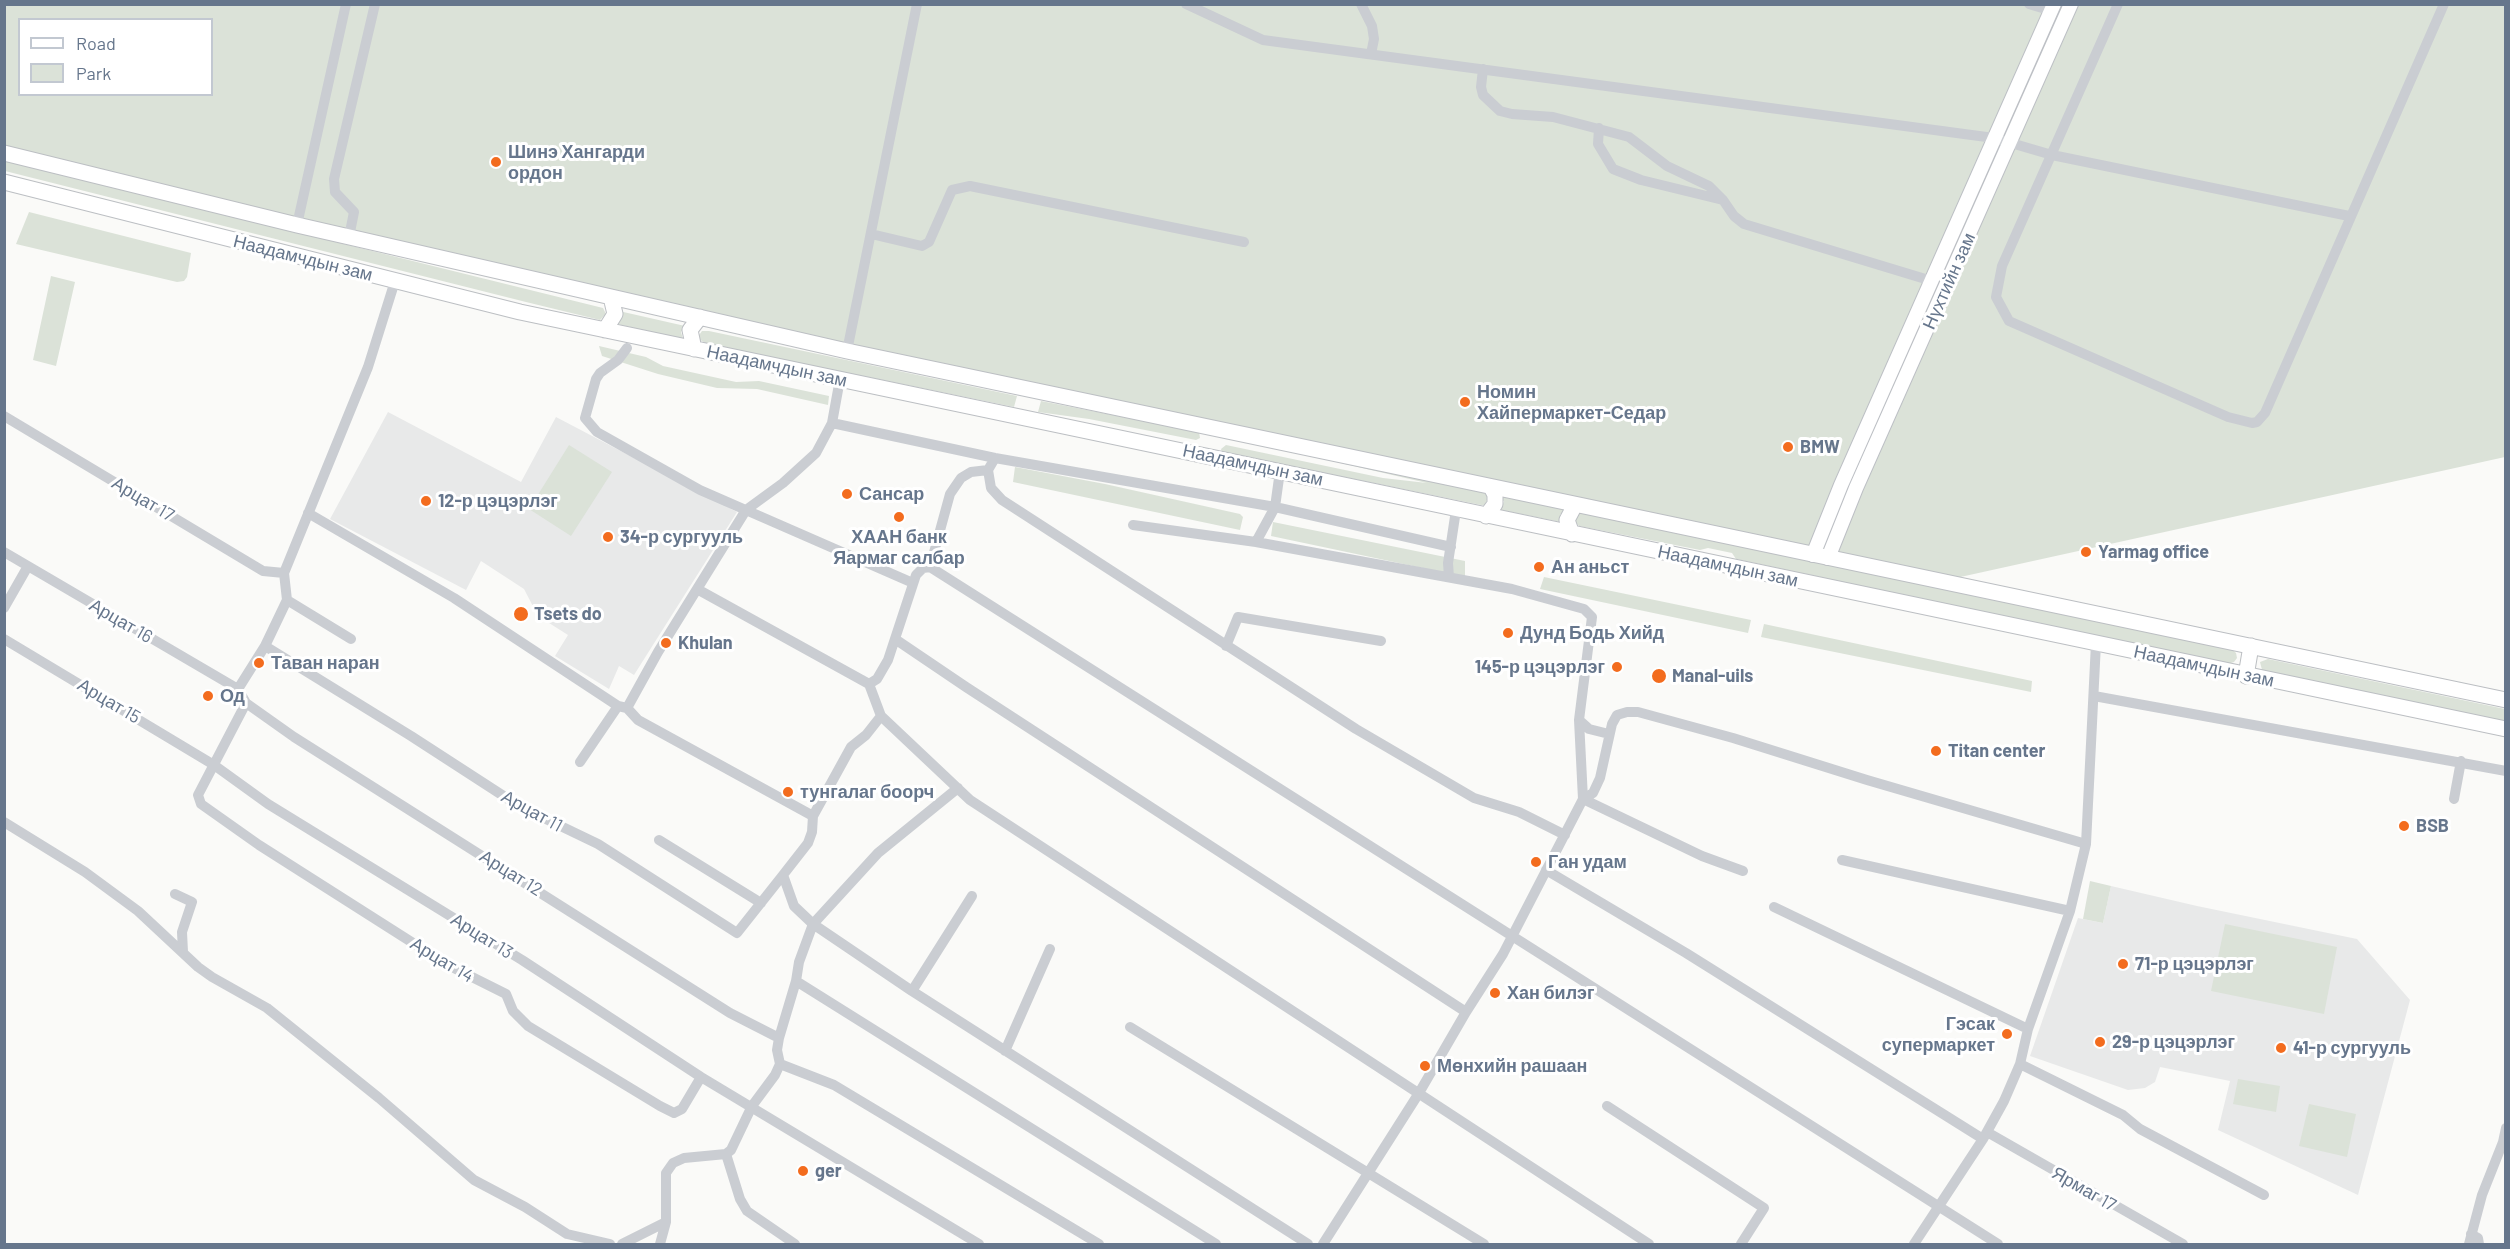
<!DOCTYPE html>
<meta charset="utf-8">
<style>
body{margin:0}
#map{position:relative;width:2510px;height:1249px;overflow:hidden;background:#fafaf8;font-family:Barlow,sans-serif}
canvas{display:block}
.frame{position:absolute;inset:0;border:6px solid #66768c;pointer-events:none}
.legend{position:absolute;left:18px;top:18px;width:195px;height:78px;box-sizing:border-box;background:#fff;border:2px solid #c2c8d1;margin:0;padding:8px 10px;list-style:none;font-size:18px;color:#66768c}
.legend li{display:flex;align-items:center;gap:12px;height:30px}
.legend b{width:30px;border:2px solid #c2c8d1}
</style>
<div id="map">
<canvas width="2510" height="1249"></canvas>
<div class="frame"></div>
<ul class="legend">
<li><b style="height:8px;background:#fff"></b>Road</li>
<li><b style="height:16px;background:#dbe2d8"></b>Park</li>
</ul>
</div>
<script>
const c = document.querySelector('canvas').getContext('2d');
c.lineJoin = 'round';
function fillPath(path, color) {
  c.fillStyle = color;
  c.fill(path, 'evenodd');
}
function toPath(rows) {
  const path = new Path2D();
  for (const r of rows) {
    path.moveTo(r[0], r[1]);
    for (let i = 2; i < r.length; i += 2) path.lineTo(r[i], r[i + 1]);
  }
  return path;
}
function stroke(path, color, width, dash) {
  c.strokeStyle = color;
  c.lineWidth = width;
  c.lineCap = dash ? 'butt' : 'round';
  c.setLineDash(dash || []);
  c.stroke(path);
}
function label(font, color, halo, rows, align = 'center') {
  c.font = font + ' Barlow,sans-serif';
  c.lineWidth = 6;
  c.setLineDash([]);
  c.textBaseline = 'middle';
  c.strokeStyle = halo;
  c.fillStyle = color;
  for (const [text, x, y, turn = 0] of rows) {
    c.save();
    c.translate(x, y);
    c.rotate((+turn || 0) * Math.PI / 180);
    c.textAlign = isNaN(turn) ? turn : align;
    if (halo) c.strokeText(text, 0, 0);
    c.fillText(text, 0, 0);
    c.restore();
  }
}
fillPath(toPath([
 [388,412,521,482,556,417,737,512,634,675,619,666,609,689,555,656,568,635,538,616,524,589,481,561,466,590,330,519],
 [2111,886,2197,906,2357,939,2410,1000,2358,1195,2218,1130,2230,1081,2160,1067,2155,1082,2145,1088,2128,1090,2030,1056,2078,918,2103,923]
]), '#e8e9e9');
fillPath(toPath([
 [4,5,2505,5,2505,457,1924,585,2233,650,2236,653,2237,658,2234,662,2228,664,1736,559,1732,553,1708,548,1700,550,1579,526,1576,523,1576,517,1560,514,1561,522,1501,510,1504,501,1488,497,1485,505,1481,505,1222,452,1221,449,1226,445,1383,478,1427,483,5,154],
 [20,20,212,20,212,94,20,94],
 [4,160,603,308,606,314,600,320,526,302,5,171],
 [29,212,191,253,187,277,184,281,177,282,16,244],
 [51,276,75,282,56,366,33,360],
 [619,311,685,326,681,332,683,339,617,324],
 [702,331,709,331,1017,396,1014,407,707,344,697,338],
 [599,346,646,357,663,366,736,382,759,381,829,396,828,405,757,389,717,388,658,374,602,356],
 [1041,401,1199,432,1200,438,1196,440,1089,419,1038,412],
 [569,445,612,472,571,536,529,509],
 [1015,467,1105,484,1240,514,1243,517,1240,530,1013,482],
 [1273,522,1465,561,1465,577,1271,536],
 [1544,577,1751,620,1748,633,1540,589],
 [1764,624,2032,681,2031,692,1761,637],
 [2268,659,2505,709,2505,721,2265,671,2262,670,2260,662],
 [2090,881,2111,886,2103,923,2083,919],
 [2225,924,2337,947,2324,1014,2211,991],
 [2238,1079,2280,1086,2276,1112,2233,1104],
 [2309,1104,2356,1114,2347,1157,2299,1146]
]), '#dbe2d8');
const major = toPath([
 [1813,555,1841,485,2054,4],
 [1828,558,1856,488,2071,4]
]);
const highway = toPath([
 [4,153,297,225,847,351,2506,700],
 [4,182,520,312,2506,729],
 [605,330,615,314,611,297],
 [694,349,690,330,700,317],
 [1486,516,1495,504,1495,495,1491,487],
 [1572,534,1567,520,1575,505],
 [2246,676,2251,646]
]);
stroke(major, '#bdc0c5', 16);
stroke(highway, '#bcbfc3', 17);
stroke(toPath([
 [1186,4,1263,40,1994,138,2052,155,2349,216],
 [1361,4,1372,26,1374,39,1371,54],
 [2029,4,2052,11],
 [2118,4,2002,266,1996,297,2009,321,2228,417,2252,423,2257,422,2265,413,2444,4],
 [1483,69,1481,87,1483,95,1500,111,1512,114,1553,117,1629,137,1667,166,1709,186,1723,200,1734,216,1744,224,1932,281],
 [1599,128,1598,144,1613,169,1641,180,1723,200],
 [297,225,346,4],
 [871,234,922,246,929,242,952,190,970,186,1244,242],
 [349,237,354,212,335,192,334,179,375,4],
 [395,281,368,367,284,573,287,600,265,646,238,689,246,703,198,795,201,804,259,845,446,964,506,994,513,1011,528,1026,660,1106,674,1113,682,1109,701,1077],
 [627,348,618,360,600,373,596,379,585,418,597,432,700,490,913,583],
 [847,351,917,4],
 [4,416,263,571,284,573],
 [832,423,995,458,1275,507,1451,547],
 [995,458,988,470,991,488,1002,500,1356,729,1474,798,1519,812,1565,835],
 [308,513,454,598,618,706,627,708,638,720,813,816,812,832,808,843,783,875,794,906,813,924,799,962,796,981,779,1038,777,1050,780,1064,775,1075,752,1106,731,1150,726,1154,684,1158,673,1163,666,1173,666,1222,660,1244],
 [1133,525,1256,542,1512,589,1584,609,1592,617,1579,720,1583,799,1503,954,1466,1012,1419,1093,1323,1244],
 [1256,542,1275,507,1280,471],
 [4,552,238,689],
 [930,567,950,494,961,478,971,472,988,470],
 [1449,577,1448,563,1456,510],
 [697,589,869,684,881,716,970,800,1649,1244],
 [287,600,351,639],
 [4,608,28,566],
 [4,639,214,765,268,804,522,960,701,1077,979,1244],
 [895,639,966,687,1466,1012],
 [265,646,411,736,519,806,598,844,737,933,783,875],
 [1226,646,1238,617,1381,641],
 [869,684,877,679,888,660,916,575,923,568,930,567,1998,1244],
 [2094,696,2506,771],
 [246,703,294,737,730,1013,779,1038],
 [627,708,658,652,746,510,783,483,816,453,832,423,840,379],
 [1579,720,1589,729,1609,734],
 [580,762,618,706],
 [958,788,878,853,813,924,912,991,1308,1244],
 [1583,799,1593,793,1600,778,1612,724,1617,715,1627,712,1638,712,1733,738,1867,780,2086,844],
 [1583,799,1702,856,1743,871],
 [2454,799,2461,761],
 [813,816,851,747,866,735,881,716],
 [4,822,85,872,138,911,198,967,212,977,267,1008,379,1098,474,1180,525,1207,567,1234,610,1244],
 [659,840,761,903],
 [1842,860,2070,911],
 [1546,870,1686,953,1983,1139],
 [175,894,192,902,182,932,183,952],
 [1774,907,2028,1029],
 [796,981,1216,1244],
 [912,991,972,896],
 [1130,1027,1484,1244],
 [1005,1051,1050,949],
 [780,1064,834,1085,1099,1244],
 [2020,1064,2123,1115,2140,1129,2264,1195],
 [1607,1106,1764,1208,1741,1244],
 [1987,1132,2183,1244],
 [726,1154,740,1199,747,1211,795,1244],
 [2471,1234,2478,1238,2479,1244],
 [622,1244,666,1222],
 [1914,1244,1983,1139,2004,1101,2020,1064,2028,1029,2070,911,2086,844,2096,643],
 [2469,1244,2482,1195,2503,1142,2506,1128]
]), '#cacdd2', 10);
stroke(major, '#fff', 14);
stroke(highway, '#fff', 15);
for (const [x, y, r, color] of [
 [496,162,6,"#f36c1e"],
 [1465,402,6,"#f36c1e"],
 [1788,447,6,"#f36c1e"],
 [847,494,6,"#f36c1e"],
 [426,501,6,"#f36c1e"],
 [899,517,6,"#f36c1e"],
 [608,537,6,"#f36c1e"],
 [2086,552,6,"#f36c1e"],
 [1539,567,6,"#f36c1e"],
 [521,614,8,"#f36c1e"],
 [1508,633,6,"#f36c1e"],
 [666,643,6,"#f36c1e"],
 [259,663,6,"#f36c1e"],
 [1617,667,6,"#f36c1e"],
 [1659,676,8,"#f36c1e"],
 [208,696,6,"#f36c1e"],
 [1936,751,6,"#f36c1e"],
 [788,792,6,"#f36c1e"],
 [2404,826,6,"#f36c1e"],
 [1536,862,6,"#f36c1e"],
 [2123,964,6,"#f36c1e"],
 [1495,993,6,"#f36c1e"],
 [2007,1034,6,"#f36c1e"],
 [2100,1042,6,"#f36c1e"],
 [2281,1048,6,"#f36c1e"],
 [1425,1066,6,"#f36c1e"],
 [803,1171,6,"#f36c1e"]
]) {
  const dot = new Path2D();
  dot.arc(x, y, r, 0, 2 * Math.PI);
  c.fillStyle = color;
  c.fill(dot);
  stroke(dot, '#fff', 2);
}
label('bold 18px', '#66768c', '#fff', [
 ["Шинэ Хангарди",508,152],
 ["ордон",508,173],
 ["Номин",1477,392],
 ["Хайпермаркет-Седар",1477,413],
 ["BMW",1800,447],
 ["Сансар",859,494],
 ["12-р цэцэрлэг",438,501],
 ["34-р сургууль",620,537],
 ["ХААН банк",899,537,"center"],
 ["Яармаг салбар",899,558,"center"],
 ["Yarmag office",2098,552],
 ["Ан аньст",1551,567],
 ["Tsets do",534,614],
 ["Дунд Бодь Хийд",1520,633],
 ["Khulan",678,643],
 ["Таван наран",271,663],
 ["145-р цэцэрлэг",1605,667,"right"],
 ["Manal-uils",1672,676],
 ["Од",220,696],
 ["Titan center",1948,751],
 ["тунгалаг боорч",800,792],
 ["BSB",2416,826],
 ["Ган удам",1548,862],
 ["71-р цэцэрлэг",2135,964],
 ["Хан билэг",1507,993],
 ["Гэсак",1995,1024,"right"],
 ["супермаркет",1995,1045,"right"],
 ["29-р цэцэрлэг",2112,1042],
 ["41-р сургууль",2293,1048],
 ["Мөнхийн рашаан",1437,1066],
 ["ger",815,1171]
], 'left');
label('18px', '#66768c', '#fff', [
 ["Наадамчдын зам",303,258,14],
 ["Нүхтийн зам",1949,281,-66],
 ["Наадамчдын зам",777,366,12],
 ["Наадамчдын зам",1253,465,12],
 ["Арцат 17",143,499,31],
 ["Наадамчдын зам",1728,566,12],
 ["Арцат 16",121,621,30],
 ["Наадамчдын зам",2204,666,12],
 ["Арцат 15",109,701,31],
 ["Арцат 11",532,811,29],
 ["Арцат 12",511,873,32],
 ["Арцат 13",482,936,32],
 ["Арцат 14",442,960,31],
 ["Ярмаг 17",2084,1189,30]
]);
</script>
